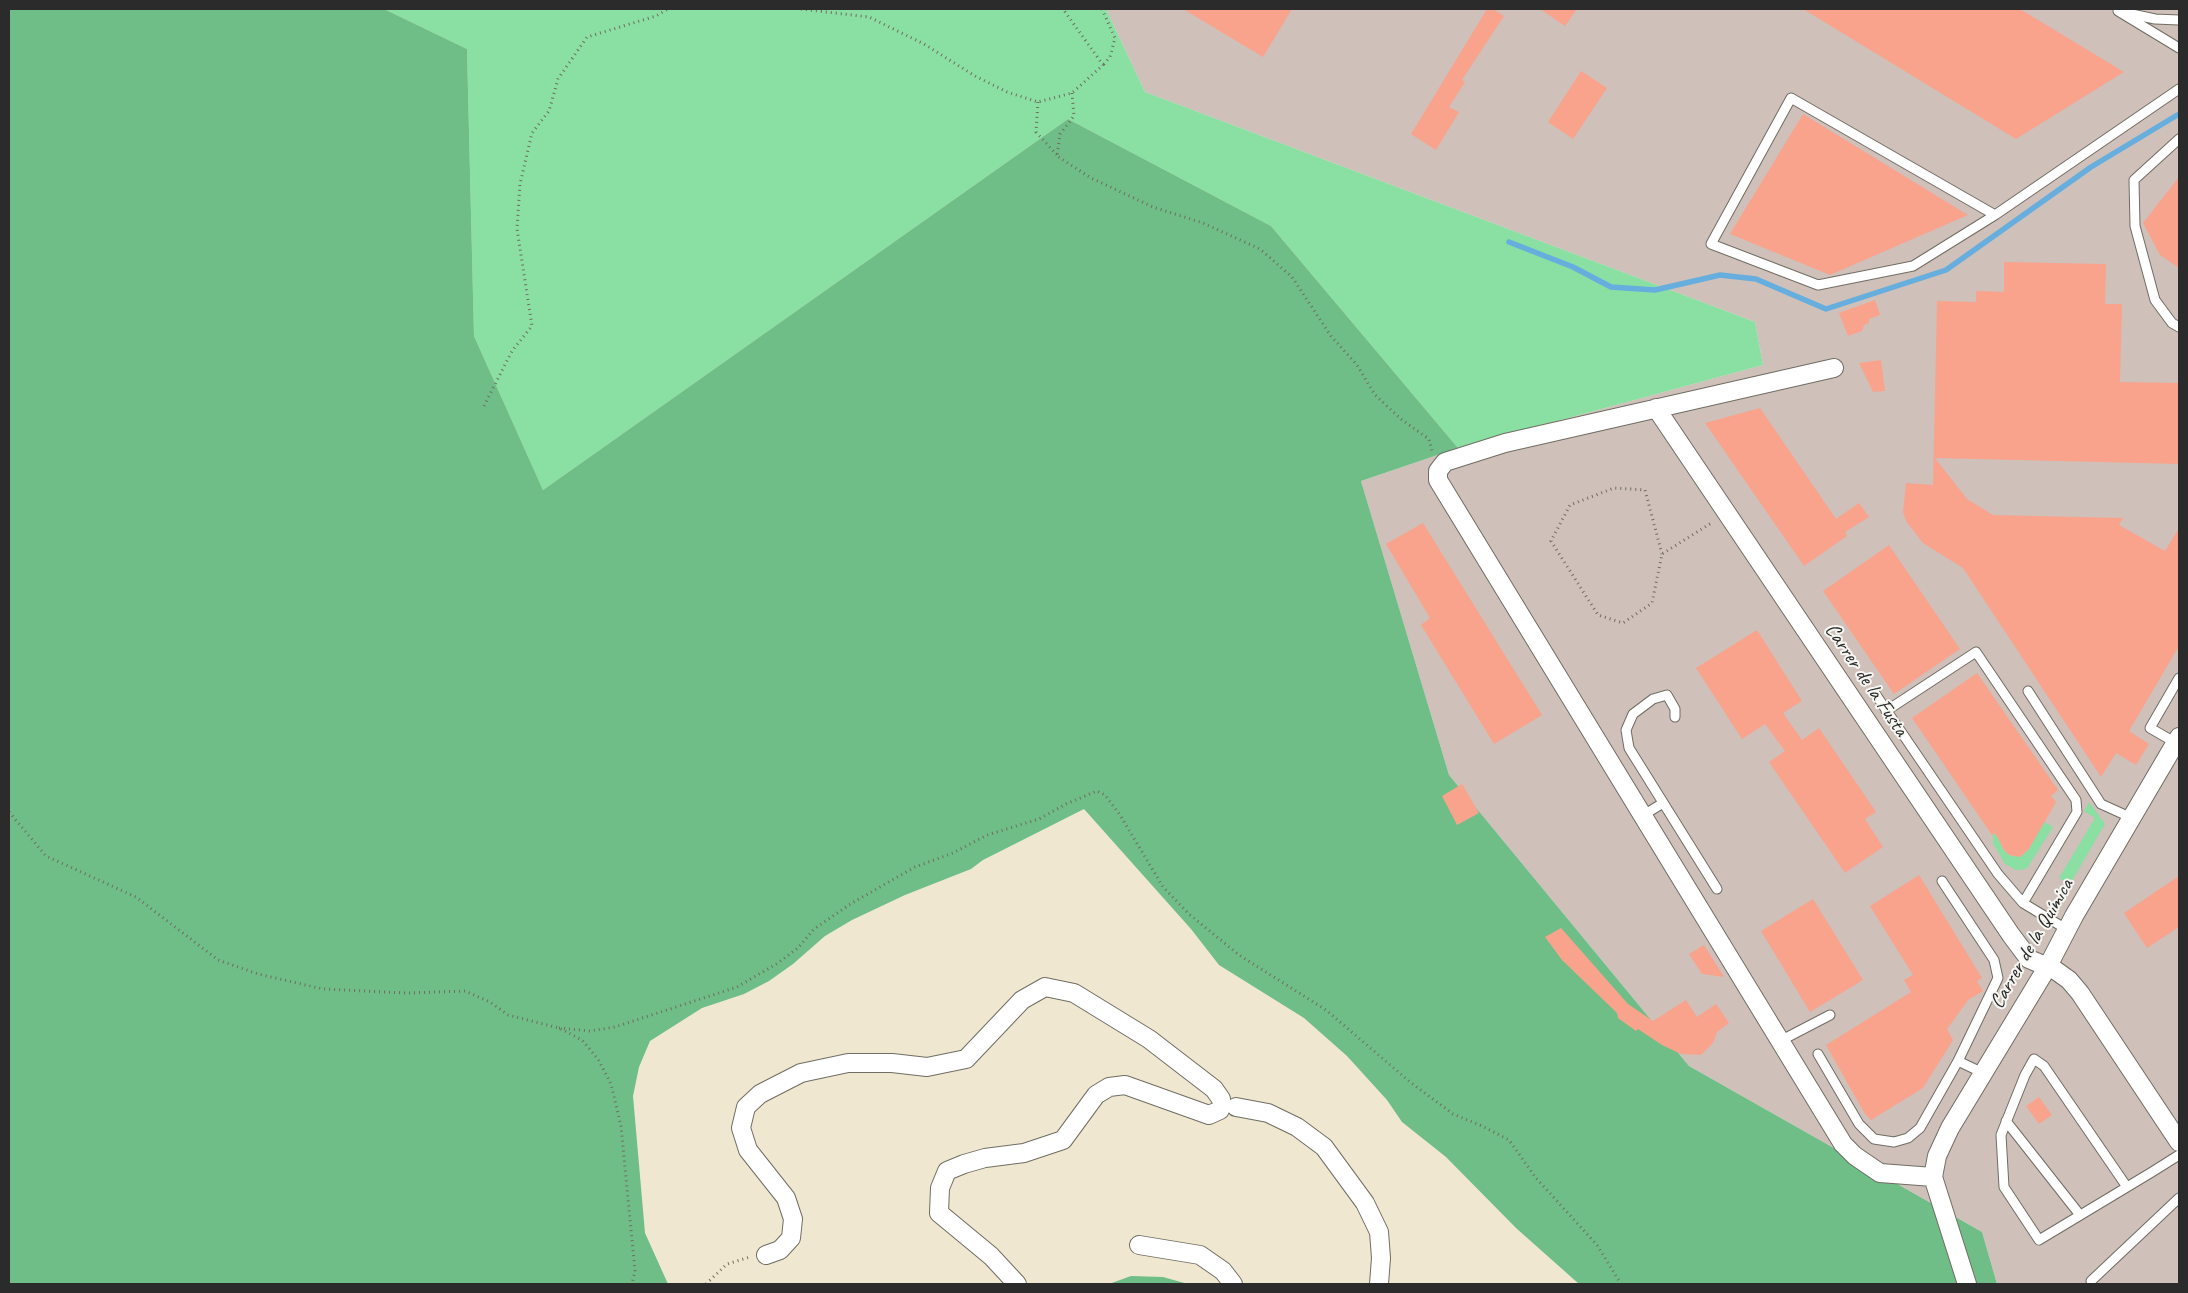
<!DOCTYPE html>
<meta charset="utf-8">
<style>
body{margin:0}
#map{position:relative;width:2188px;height:1293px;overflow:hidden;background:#efe7cf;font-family:Caveat,sans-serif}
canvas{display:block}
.frame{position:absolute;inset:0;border:10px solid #2b2b2b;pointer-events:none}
</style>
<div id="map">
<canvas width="2188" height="1293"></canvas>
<div class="frame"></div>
</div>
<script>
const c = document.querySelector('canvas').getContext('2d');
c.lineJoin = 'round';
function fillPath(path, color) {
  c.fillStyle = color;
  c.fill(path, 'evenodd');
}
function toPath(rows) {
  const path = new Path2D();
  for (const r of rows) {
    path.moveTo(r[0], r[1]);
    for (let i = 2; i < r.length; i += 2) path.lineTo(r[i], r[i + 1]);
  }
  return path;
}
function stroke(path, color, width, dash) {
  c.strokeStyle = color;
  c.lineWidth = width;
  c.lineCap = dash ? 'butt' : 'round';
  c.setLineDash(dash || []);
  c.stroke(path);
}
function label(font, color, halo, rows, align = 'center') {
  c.font = font + ' Caveat,sans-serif';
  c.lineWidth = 4;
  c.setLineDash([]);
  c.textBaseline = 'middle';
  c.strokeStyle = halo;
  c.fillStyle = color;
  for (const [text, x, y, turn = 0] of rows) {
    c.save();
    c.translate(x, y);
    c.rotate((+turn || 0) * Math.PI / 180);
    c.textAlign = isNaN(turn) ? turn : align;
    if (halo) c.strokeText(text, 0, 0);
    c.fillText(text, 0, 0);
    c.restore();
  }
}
fillPath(toPath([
 [1106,9,2179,9,2179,1284,1997,1284,1982,1232,1689,1066,1449,775,1361,481,1458,448,1763,365,1755,322,1145,92]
]), '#cfc0ba');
fillPath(toPath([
 [384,9,1106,9,1145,92,1755,322,1763,365,1458,448,1271,226,1068,119,543,490,474,336,467,49],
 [2089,802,2105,824,2070,884,2059,878,2095,818,2084,811],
 [2044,822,2053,827,2028,867,2022,870,2016,870,2005,864,1993,843,1993,834,2001,836,2002,848,2009,855,2020,857,2028,850]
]), '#8adfa2');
fillPath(toPath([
 [9,9,384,9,467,49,474,336,543,490,1068,119,1271,226,1458,448,1361,481,1449,775,1689,1066,1982,1232,1997,1284,1579,1284,1516,1228,1446,1157,1402,1122,1387,1100,1347,1056,1304,1018,1219,965,1191,929,1084,809,983,860,971,869,905,895,852,920,825,936,793,964,769,981,744,994,702,1008,650,1041,639,1067,633,1096,645,1233,668,1284,9,1284],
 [1131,1276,1163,1277,1188,1284,1109,1284]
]), '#6fbe88');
stroke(toPath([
 [1509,242,1573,267,1611,287,1655,290,1720,275,1756,279,1826,309,1946,270,2091,167,2179,114]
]), '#66aedd', 5.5);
fillPath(toPath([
 [1183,9,1292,9,1263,57],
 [1487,9,1493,9,1504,16,1462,80,1465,82,1449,107,1459,112,1436,150,1411,134],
 [1540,9,1577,9,1565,26],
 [1803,9,2020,9,2124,72,2016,139],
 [1581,71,1607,88,1573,139,1548,122],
 [1803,114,1968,215,1830,275,1730,234],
 [2179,177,2179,268,2160,255,2143,223],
 [2004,262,2106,264,2105,304,2122,304,2120,382,2179,383,2179,464,1935,458,1967,499,1993,515,2123,518,2119,525,2165,551,2179,528,2179,646,2129,731,2149,744,2136,765,2116,753,2101,777,1963,568,1923,543,1906,521,1903,512,1906,483,1933,485,1937,301,1976,302,1976,291,2004,292],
 [1875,300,1880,315,1869,319,1869,323,1864,325,1862,331,1848,336,1839,313],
 [1881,360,1885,391,1873,392,1859,363],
 [1760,408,1836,519,1859,503,1869,517,1845,532,1847,536,1804,566,1705,423],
 [1423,523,1542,715,1494,744,1421,625,1430,618,1386,544],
 [1889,545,1960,649,1894,694,1823,591],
 [1757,630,1802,701,1783,713,1802,740,1819,728,1876,812,1865,819,1883,847,1845,873,1769,762,1785,751,1765,724,1742,739,1696,668],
 [1977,673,2058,790,2051,796,2056,802,2029,849,2020,857,2009,855,2004,850,1995,833,1992,835,1912,718],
 [1462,784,1479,813,1457,825,1442,796],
 [1919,875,1982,978,1977,981,1983,991,1968,1000,1947,1029,1953,1040,1923,1088,1871,1120,1865,1114,1826,1045,1911,992,1904,980,1913,975,1870,906],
 [2179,876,2179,927,2147,948,2124,913],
 [1813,899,1863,980,1810,1012,1761,931],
 [1561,928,1628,1004,1653,1021,1686,1000,1697,1017,1716,1004,1729,1023,1717,1032,1713,1043,1701,1055,1681,1054,1662,1045,1638,1029,1636,1031,1618,1018,1617,1013,1562,960,1545,937],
 [1704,945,1724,977,1702,974,1689,954],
 [2039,1097,2052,1115,2039,1124,2026,1106]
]), '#f9a38d');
const lane = toPath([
 [2118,11,2179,48],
 [2127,13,2155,19,2179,20],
 [2179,139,2134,180,2135,226,2155,300,2172,323,2179,327],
 [1995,215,1791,98,1711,244,1818,285,1913,266,1995,215,2179,89],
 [2028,691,2101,804,2132,818],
 [1874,692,1998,874,2023,903,2066,929],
 [1886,711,1976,652,2076,800,2077,812,2023,903],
 [1675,717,1675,709,1667,695,1653,699,1633,714,1626,730,1629,748,1717,889],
 [2176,743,2150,728,2179,678],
 [1642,816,1663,803],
 [1780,1041,1830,1015],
 [1818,1054,1859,1124,1874,1139,1894,1142,1908,1138,1920,1128,1958,1061,1998,978,1994,960,1942,881],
 [1958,1061,1983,1073],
 [2006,1121,2080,1215],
 [2127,1187,2044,1066,2034,1059,2025,1075,2001,1135,2004,1187,2039,1240,2152,1172,2179,1155],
 [2091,1281,2179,1198]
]);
const street = toPath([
 [1834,368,1505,443,1445,462,1438,471,1438,480,1843,1144,1855,1156,1880,1173,1933,1177],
 [1656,408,2011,935,2029,959,2055,970,2069,980,2080,993,2179,1142],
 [1236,1107,1268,1113,1297,1127,1324,1147,1365,1203,1379,1232,1381,1258,1379,1284],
 [1139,1245,1200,1255,1223,1271,1233,1284],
 [766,1255,780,1250,791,1238,793,1219,786,1198,748,1150,741,1128,746,1107,760,1094,801,1073,848,1063,892,1063,927,1067,966,1059,1022,1000,1045,987,1074,993,1149,1039,1214,1089,1221,1099],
 [1017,1284,991,1256,939,1213,940,1188,947,1171,964,1164,985,1158,1024,1153,1063,1140,1096,1095,1109,1087,1125,1085,1209,1115,1220,1110],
 [1967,1284,1933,1177,1937,1156,1950,1128,2048,966,2074,916,2179,737]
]);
stroke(lane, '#706d64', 11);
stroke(street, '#706d64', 20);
stroke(toPath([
 [801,9,869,17,924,44,975,76,1007,92,1038,102,1072,93,1103,65,1063,9],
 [1102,9,1115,38,1110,57,1103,65],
 [1072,93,1074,116,1060,134,1057,156,1091,178,1153,207,1203,223,1260,249,1292,277,1331,336,1357,365,1375,395,1402,420,1429,439,1432,451],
 [1038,102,1036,132,1057,155],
 [484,406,512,351,532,326,517,229,520,184,532,133,549,111,558,79,587,37,656,16,668,9],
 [1662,554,1645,490,1614,488,1570,505,1551,541,1598,615,1623,623,1652,603,1662,554,1713,522],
 [9,812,46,856,136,897,218,960,258,974,323,989,407,993,465,991,490,1002,508,1015,559,1028,582,1040,598,1059,611,1084,621,1126,635,1271,632,1284],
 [559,1028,590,1031,615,1027,737,987,778,963,798,948,814,929,852,903,915,867,953,853,987,835,1039,819,1066,804,1097,791,1105,795,1120,815,1163,887,1189,914,1239,955,1326,1010,1410,1082,1453,1114,1482,1126,1509,1140,1536,1178,1597,1245,1621,1284],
 [706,1284,727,1264,750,1257]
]), '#706d64', 3, [1, 4]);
stroke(lane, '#fff', 9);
stroke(street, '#fff', 18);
label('21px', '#2b2b2b', '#f6f6f2', [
 ["Carrer de la Fusta",1866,680,56],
 ["Carrer de la Química",2032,944,-60]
]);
</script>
